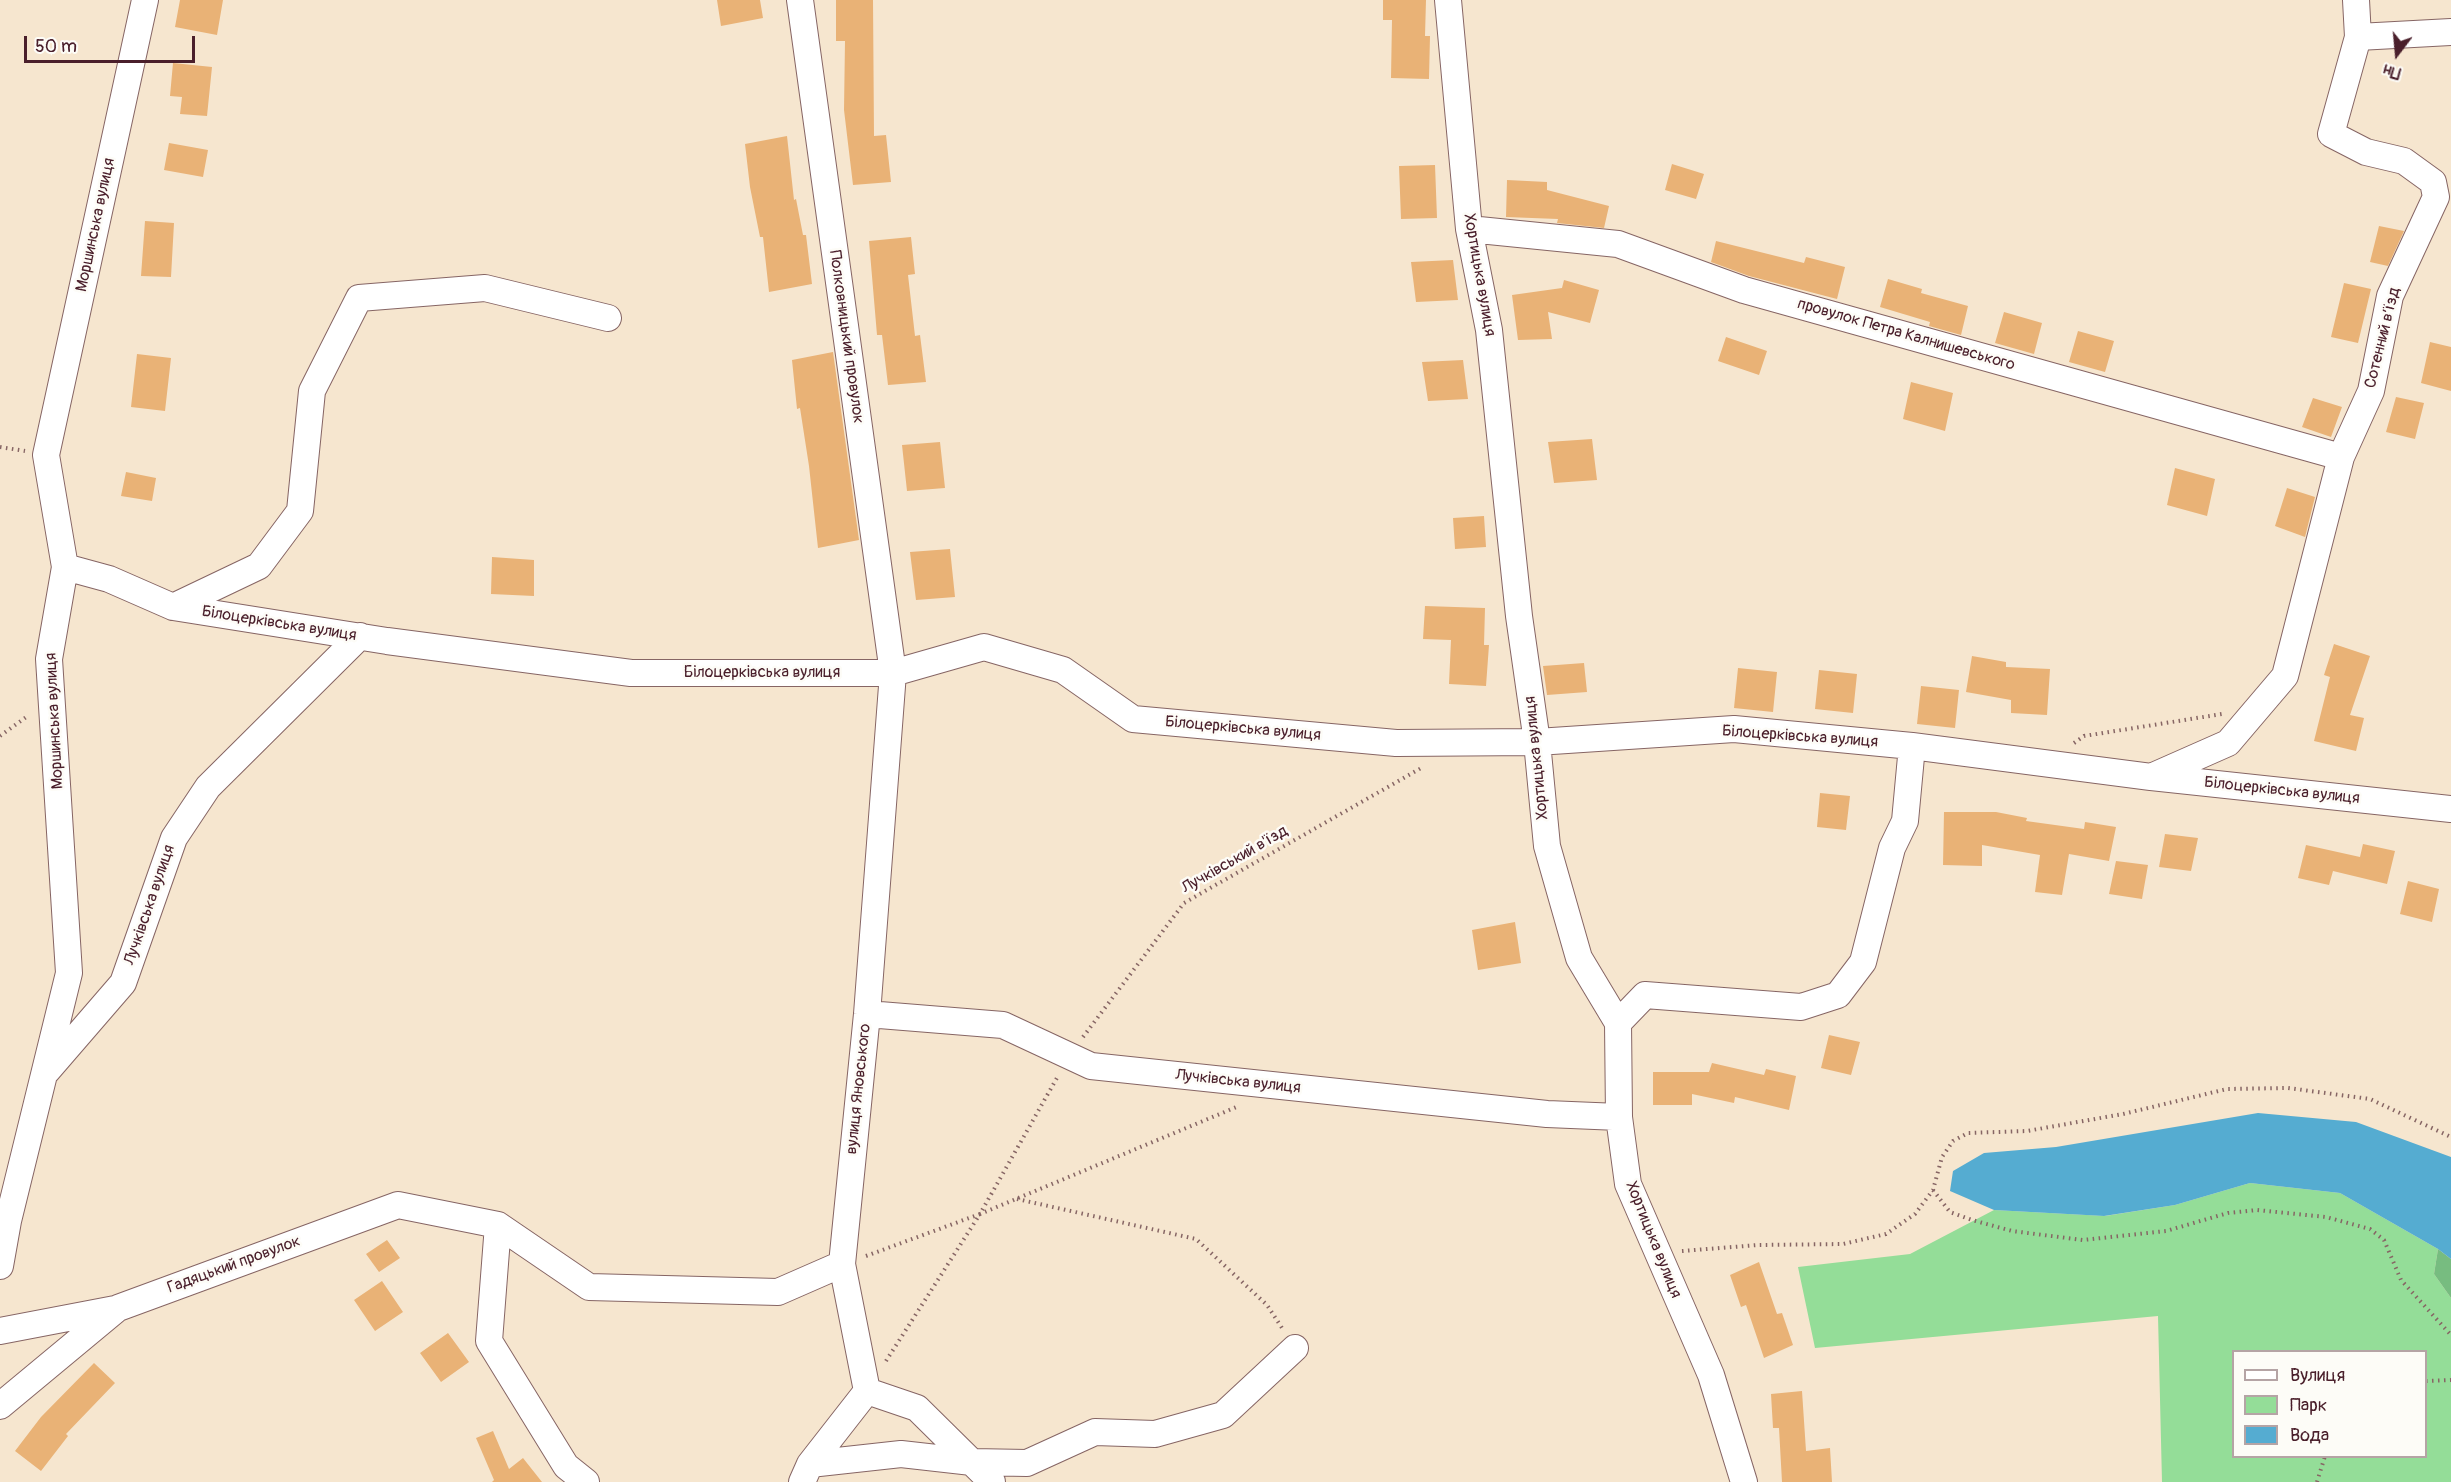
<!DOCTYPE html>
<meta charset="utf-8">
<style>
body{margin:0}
#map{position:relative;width:2451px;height:1482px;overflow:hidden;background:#f6e6cf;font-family:Pangolin,sans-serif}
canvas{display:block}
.legend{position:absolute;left:2232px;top:1350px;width:195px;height:108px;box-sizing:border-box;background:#fdfcf7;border:2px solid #b5a4a5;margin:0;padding:8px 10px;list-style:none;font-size:18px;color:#4a1f2b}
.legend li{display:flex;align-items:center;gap:12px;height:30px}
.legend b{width:30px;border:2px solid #b5a4a5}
.north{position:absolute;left:2367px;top:24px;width:60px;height:60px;-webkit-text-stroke:4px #fdfcf7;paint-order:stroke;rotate:196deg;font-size:16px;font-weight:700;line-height:24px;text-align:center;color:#4a1f2b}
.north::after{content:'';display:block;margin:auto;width:21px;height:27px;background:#4a1f2b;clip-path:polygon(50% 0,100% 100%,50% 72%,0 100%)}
.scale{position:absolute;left:24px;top:36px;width:171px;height:27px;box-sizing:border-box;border:3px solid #4a1f2b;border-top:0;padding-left:8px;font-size:18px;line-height:21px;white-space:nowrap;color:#4a1f2b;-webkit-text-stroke:4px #fdfcf7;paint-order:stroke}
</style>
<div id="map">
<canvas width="2451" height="1482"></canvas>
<ul class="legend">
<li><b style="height:8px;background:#fff"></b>Вулиця</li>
<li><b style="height:16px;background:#94dd98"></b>Парк</li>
<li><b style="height:16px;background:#55acd1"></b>Вода</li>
</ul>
<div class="north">Пн</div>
<div class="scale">50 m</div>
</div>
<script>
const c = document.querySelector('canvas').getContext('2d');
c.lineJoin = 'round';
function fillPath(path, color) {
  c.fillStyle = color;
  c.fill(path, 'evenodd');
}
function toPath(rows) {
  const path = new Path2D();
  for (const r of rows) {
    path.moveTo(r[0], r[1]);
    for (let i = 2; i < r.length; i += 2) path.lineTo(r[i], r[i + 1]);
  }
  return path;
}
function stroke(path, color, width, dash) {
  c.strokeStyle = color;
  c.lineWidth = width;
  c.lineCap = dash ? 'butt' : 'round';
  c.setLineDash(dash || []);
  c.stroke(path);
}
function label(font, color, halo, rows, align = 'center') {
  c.font = font + ' Pangolin,sans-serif';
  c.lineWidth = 5;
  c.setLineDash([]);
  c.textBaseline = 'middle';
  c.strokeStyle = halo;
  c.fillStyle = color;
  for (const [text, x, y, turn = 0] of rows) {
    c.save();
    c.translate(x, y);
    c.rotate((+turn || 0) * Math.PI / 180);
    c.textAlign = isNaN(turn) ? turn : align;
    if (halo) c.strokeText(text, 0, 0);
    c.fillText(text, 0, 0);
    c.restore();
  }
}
fillPath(toPath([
 [2250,1183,2340,1193,2438,1249,2434,1274,2451,1298,2451,1482,2162,1482,2158,1316,1815,1348,1798,1267,1910,1254,1994,1210,2105,1216,2175,1205],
 [2234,1352,2426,1352,2426,1456,2234,1456]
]), '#94dd98');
fillPath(toPath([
 [2438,1249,2451,1259,2451,1298,2434,1274]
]), '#77bc80');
fillPath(toPath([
 [2258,1113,2356,1122,2451,1157,2451,1259,2438,1249,2340,1193,2250,1183,2175,1205,2104,1216,1994,1210,1950,1191,1953,1171,1984,1153,2056,1147]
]), '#55acd1');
fillPath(toPath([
 [180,0,223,0,217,35,175,27],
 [717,0,760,0,763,18,721,26],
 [836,0,873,0,874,136,886,135,891,182,853,185,844,110,845,41,836,41],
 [1383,0,1426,0,1425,36,1430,36,1429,79,1391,78,1392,20,1383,20],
 [173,63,212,67,207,116,180,114,182,97,170,96],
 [787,136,794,200,796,199,803,235,806,235,812,284,769,292,763,237,760,237,750,187,745,144],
 [169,143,208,150,203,177,164,170],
 [1672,164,1704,174,1696,199,1665,190],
 [1435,165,1437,218,1401,219,1399,166],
 [1507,180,1547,182,1547,190,1609,206,1604,228,1557,223,1558,219,1506,217],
 [145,221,174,223,171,277,141,276],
 [2379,226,2404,231,2388,266,2370,262],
 [911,237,915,274,908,275,915,336,920,335,926,382,888,385,882,335,877,335,869,241],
 [1716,241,1804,263,1806,257,1845,267,1837,299,1749,276,1711,262],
 [1453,260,1458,300,1416,302,1411,262],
 [1888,279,1922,289,1921,293,1968,306,1961,335,1929,326,1930,322,1880,307],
 [1564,280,1599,290,1590,323,1548,312,1552,339,1518,340,1512,295,1562,288],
 [2344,283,2371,289,2358,343,2331,337],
 [2004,312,2042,323,2034,354,1995,343],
 [2078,331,2114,341,2105,372,2069,362],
 [1726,337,1767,351,1759,375,1718,361],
 [2430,342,2451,347,2451,391,2421,383],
 [833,352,859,540,818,548,809,466,800,408,797,409,792,360],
 [137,354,171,358,165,411,131,407],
 [1463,360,1468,399,1428,401,1422,362],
 [1911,382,1953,393,1945,431,1903,419],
 [2396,397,2424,403,2415,439,2386,432],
 [2313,398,2342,407,2331,437,2302,427],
 [1592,439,1597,480,1554,483,1548,442],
 [940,442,945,488,907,491,902,445],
 [2175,468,2215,479,2207,516,2167,505],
 [126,472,156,478,152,501,121,496],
 [2287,488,2315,497,2305,537,2275,526],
 [1484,516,1486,547,1455,549,1453,518],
 [950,549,955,597,916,600,910,552],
 [492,557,534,560,534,596,491,594],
 [1425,606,1485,608,1484,645,1489,645,1486,686,1449,684,1451,640,1423,639],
 [2334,644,2370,656,2350,715,2364,718,2356,751,2314,741,2330,677,2324,675],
 [1972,656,2006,662,2006,667,2050,669,2047,715,2011,713,2011,700,1966,692],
 [1584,663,1587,692,1547,695,1543,666],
 [1738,668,1777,672,1773,712,1734,708],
 [1819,670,1857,674,1853,713,1815,709],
 [1921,686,1959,690,1955,728,1917,724],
 [1820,793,1850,796,1846,830,1817,827],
 [1944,812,1996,812,2027,818,2026,821,2084,829,2085,822,2116,827,2109,861,2069,854,2062,895,2035,892,2040,855,1982,845,1982,866,1943,865],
 [2165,834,2198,838,2191,871,2159,867],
 [2363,844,2395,851,2387,884,2333,871,2329,885,2298,878,2306,845,2360,857],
 [2116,861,2148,865,2142,899,2109,894],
 [2408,881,2439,889,2432,922,2400,914],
 [1515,922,1521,963,1478,970,1472,930],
 [1829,1035,1860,1042,1851,1075,1821,1068],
 [1712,1063,1764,1075,1766,1069,1796,1076,1789,1110,1735,1097,1734,1103,1692,1094,1692,1105,1653,1105,1653,1072,1709,1072],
 [387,1240,400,1258,379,1272,366,1254],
 [1759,1262,1777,1314,1782,1313,1793,1345,1764,1358,1746,1305,1741,1307,1730,1275],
 [382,1281,403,1312,375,1331,354,1300],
 [448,1333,469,1362,441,1382,420,1353],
 [94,1363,115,1383,66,1434,68,1436,41,1471,15,1451,41,1417],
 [1802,1391,1806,1451,1830,1448,1832,1482,1782,1482,1779,1428,1773,1428,1771,1394],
 [493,1431,509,1469,523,1458,542,1482,492,1482,494,1480,476,1438]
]), '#e9b276');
const minor = toPath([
 [800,0,893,673,867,1014,842,1264,867,1391,810,1464,802,1482],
 [1448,0,1469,229,1489,330,1519,616,1537,742,1547,846,1579,958,1618,1023,1619,1117,1628,1184,1711,1375,1744,1482],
 [2356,0,2358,37,2451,32],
 [1469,229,1618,244,1744,290,2341,457],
 [65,567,109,579,173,607,387,641,631,673,893,673,984,647,1063,670,1133,719,1396,743,1537,742,1734,729,1912,746,2151,777,2451,809],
 [173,607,259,566,300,511,312,391,359,298,485,288,608,318],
 [2151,777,2228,743,2285,676,2341,457,2371,391,2390,296,2436,197,2433,182,2404,161,2366,152,2331,134,2358,37],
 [867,1014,1003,1025,1091,1066,1547,1114,1619,1117],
 [1618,1023,1645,995,1801,1007,1838,995,1863,962,1892,848,1905,821,1912,746],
 [47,1071,123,983,174,838,208,787,360,636],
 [498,1225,489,1341,566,1466,586,1482],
 [0,1266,8,1221,69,973,49,659,65,567,46,455,145,0],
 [0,1331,115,1309],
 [867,1391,917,1408,992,1482],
 [0,1406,118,1308,398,1205,498,1225,589,1287,778,1292,842,1264],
 [810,1464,901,1454,972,1462,1027,1463,1095,1432,1155,1434,1223,1415,1295,1348]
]);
stroke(minor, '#866564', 28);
stroke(toPath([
 [0,447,25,451],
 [0,736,29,715],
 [2074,743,2084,736,2222,714],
 [1083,1037,1184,903,1423,767],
 [1933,1190,1950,1212,1972,1220,2012,1231,2083,1240,2166,1231,2228,1213,2257,1210,2326,1217,2370,1229,2384,1240,2401,1280,2451,1335],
 [1017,1199,1196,1239,1267,1305,1282,1328],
 [1682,1251,1758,1245,1843,1244,1886,1234,1915,1214,1933,1190,1942,1157,1953,1141,1968,1133,2027,1131,2123,1114,2227,1089,2288,1088,2370,1099,2451,1137],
 [866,1256,980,1214,1058,1076],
 [886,1361,980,1214,1239,1106],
 [2426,1381,2451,1380],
 [2317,1482,2325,1456]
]), '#866564', 4, [1.5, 4.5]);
stroke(minor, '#fff', 26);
label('16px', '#4a1f2b', '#fdfcf7', [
 ["Моршинська вулиця",96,225,-78],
 ["Хортицька вулиця",1479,275,80],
 ["провулок Петра Калнишевського",1906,335,16],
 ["Полковницький провулок",846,337,82],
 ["Сотенний в’їзд",2383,338,-76],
 ["Білоцерківська вулиця",279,624,9],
 ["Білоцерківська вулиця",762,673],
 ["Моршинська вулиця",55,721,-93],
 ["Білоцерківська вулиця",1243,729,5],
 ["Білоцерківська вулиця",1800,737,4],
 ["Хортицька вулиця",1537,758,-96],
 ["Білоцерківська вулиця",2282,791,6],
 ["Лучківський в'їзд",1235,860,-30],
 ["Лучківська вулиця",150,905,-71],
 ["Лучківська вулиця",1238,1082,6],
 ["вулиця Яновського",859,1089,-84],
 ["Хортицька вулиця",1653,1240,68],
 ["Гадяцький провулок",234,1265,-20]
]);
</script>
